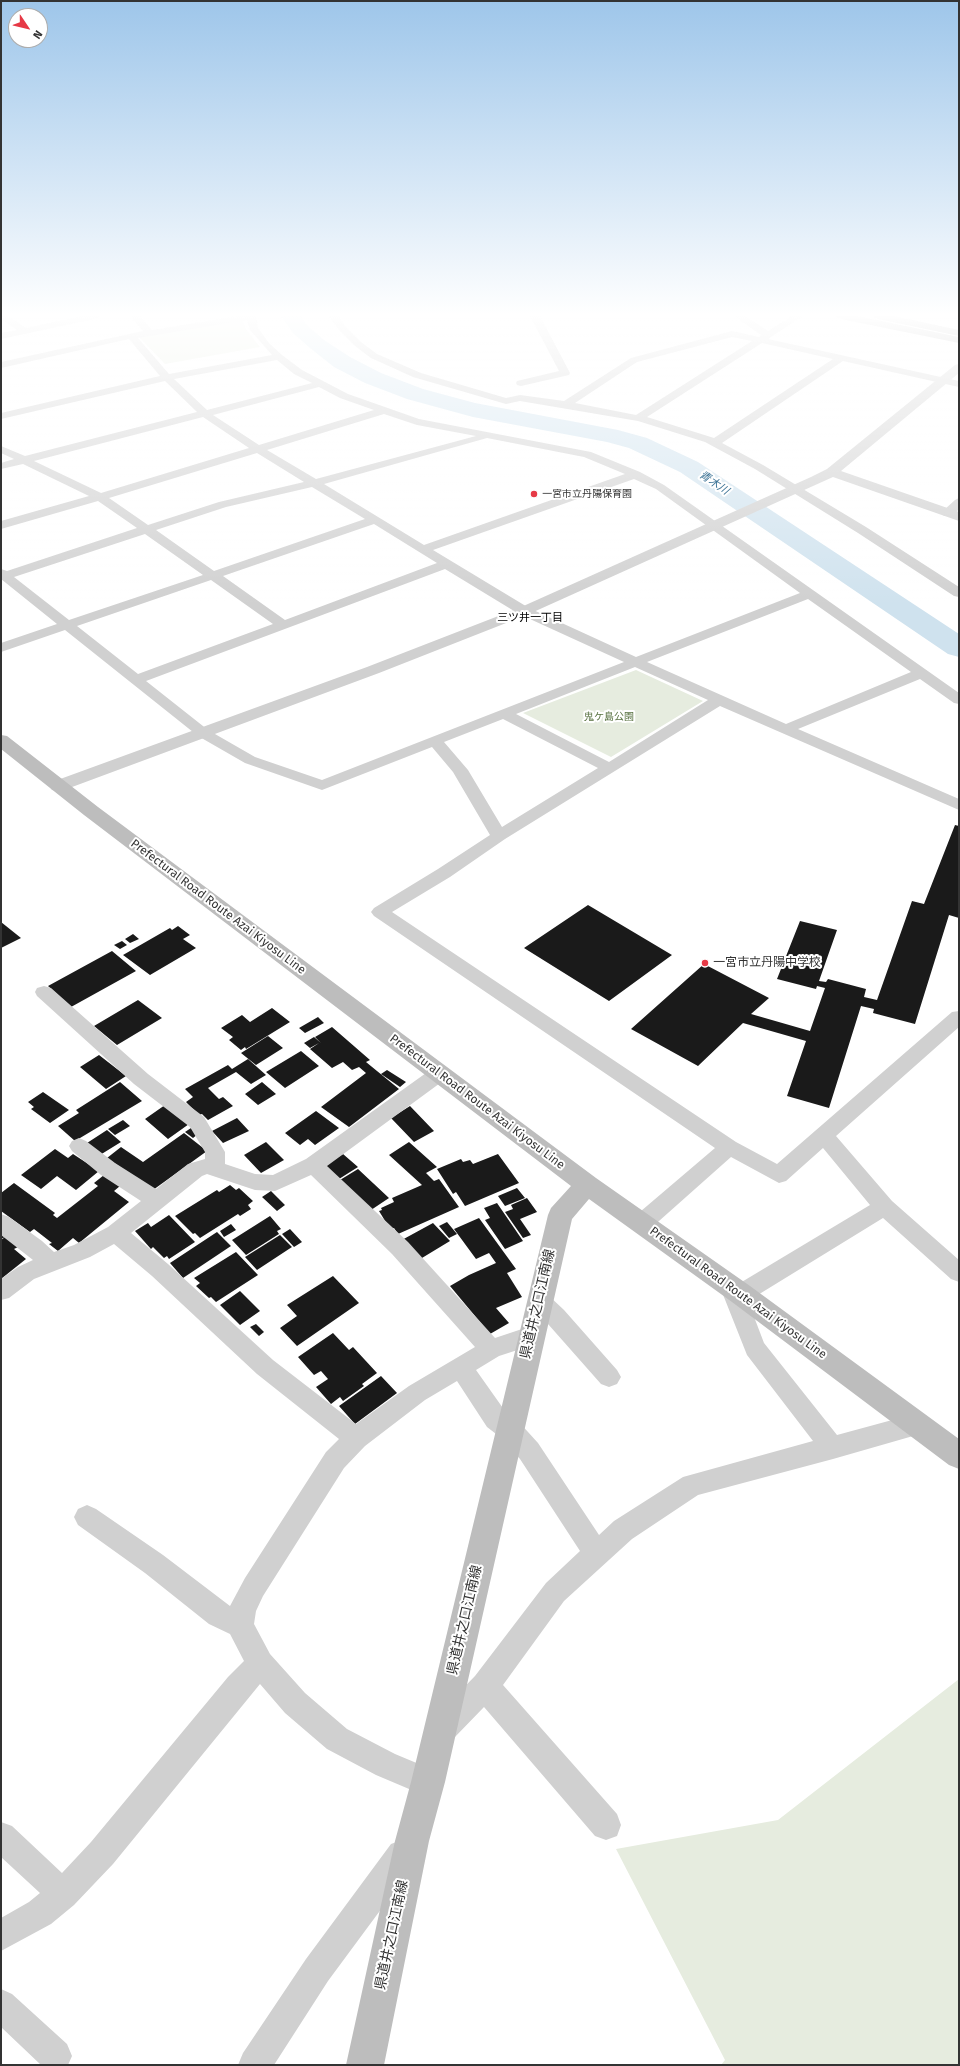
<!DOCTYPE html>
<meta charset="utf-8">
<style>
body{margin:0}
#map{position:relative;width:960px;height:2066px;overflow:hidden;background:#fff;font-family:"Fira Sans",sans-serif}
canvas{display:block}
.frame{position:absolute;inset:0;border:2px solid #333;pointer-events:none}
.north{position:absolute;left:8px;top:8px;width:40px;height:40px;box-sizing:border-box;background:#fff;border:1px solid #adadad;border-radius:50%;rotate:125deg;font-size:11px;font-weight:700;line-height:16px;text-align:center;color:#333}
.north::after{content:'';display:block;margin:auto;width:14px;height:18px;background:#e63946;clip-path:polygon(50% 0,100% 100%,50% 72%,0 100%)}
</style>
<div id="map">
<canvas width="960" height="2066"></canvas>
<div class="frame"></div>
<div class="north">N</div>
</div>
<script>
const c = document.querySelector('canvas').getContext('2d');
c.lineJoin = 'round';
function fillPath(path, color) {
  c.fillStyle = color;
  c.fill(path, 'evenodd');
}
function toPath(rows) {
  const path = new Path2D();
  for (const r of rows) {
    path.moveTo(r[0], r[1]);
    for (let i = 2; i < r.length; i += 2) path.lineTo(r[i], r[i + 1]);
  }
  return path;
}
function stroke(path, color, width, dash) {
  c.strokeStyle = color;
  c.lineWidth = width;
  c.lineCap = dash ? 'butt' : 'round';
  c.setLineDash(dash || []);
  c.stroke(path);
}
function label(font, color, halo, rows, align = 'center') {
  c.font = font + ' "Fira Sans","Noto Sans JP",sans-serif';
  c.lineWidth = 4;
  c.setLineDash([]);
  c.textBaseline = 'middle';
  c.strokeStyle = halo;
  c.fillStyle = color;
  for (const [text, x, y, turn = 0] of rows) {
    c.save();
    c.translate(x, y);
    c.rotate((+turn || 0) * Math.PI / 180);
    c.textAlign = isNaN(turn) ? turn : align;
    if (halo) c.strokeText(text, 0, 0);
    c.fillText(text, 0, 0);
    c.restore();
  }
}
fillPath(toPath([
 [243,319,245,328,260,347,165,364,138,336],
 [636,670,703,701,611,757,523,713],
 [959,1679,959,2065,721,2065,725,2060,616,1849,778,1820]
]), '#e6ecdf');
fillPath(toPath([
 [281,316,301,316,307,325,324,340,350,357,381,373,423,389,475,403,618,430,647,438,698,462,959,634,959,657,948,654,680,472,629,448,607,442,473,417,407,399,365,383,334,367,310,348,293,333,281,316]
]), '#cfe2ee');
fillPath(toPath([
 [955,825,959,826,959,918,949,915,915,1024,873,1013,874,1009,861,1006,829,1108,787,1096,806,1041,743,1023,698,1066,631,1029,704,964,769,998,751,1014,810,1031,825,988,817,986,816,989,777,979,800,921,837,930,819,981,826,982,828,979,866,989,864,997,877,1000,912,901,924,904],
 [588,905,672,955,609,1001,524,948],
 [1,922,21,938,1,948],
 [178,926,190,935,183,939,196,948,150,975,123,955,170,928,172,930],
 [133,934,139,939,130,943,125,939],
 [122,941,127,945,120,949,114,945],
 [112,951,136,971,71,1007,48,986],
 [138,1000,162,1018,117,1045,94,1026],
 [272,1008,290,1022,246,1049,245,1047,241,1050,229,1040,233,1037,221,1028,242,1015,250,1022],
 [318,1017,324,1023,305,1033,299,1028],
 [332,1027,370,1060,366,1062,399,1089,349,1127,321,1107,366,1073,359,1067,352,1070,343,1062,332,1068,310,1049,319,1043,310,1048,304,1043,314,1037,321,1043,315,1037],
 [268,1036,283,1048,256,1065,241,1053],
 [301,1051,319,1066,285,1088,266,1072],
 [99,1055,126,1076,106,1089,80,1067],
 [248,1059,266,1075,251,1084,236,1072,208,1088,219,1099,223,1097,233,1106,208,1120,202,1114,199,1115,186,1102,193,1097,185,1089,228,1065,232,1069],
 [387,1070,406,1082,400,1087,381,1074],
 [120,1082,142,1101,75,1141,58,1126,79,1113,76,1110],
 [262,1082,276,1094,258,1105,245,1094],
 [43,1092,69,1110,50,1123,31,1109,34,1107,28,1102],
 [165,1105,189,1124,168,1139,145,1119],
 [410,1106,434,1131,414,1142,391,1118],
 [316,1111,339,1128,315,1145,308,1139,300,1145,285,1133],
 [237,1118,249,1131,223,1143,212,1131],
 [123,1120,130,1126,115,1135,108,1129],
 [191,1128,198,1134,193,1138,185,1132],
 [107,1130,121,1142,100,1155,87,1143],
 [184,1133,207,1151,153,1190,107,1158,121,1147,143,1162],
 [266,1142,284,1160,261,1173,244,1155],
 [409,1142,437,1167,426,1173,434,1181,439,1179,459,1207,398,1234,394,1228,390,1229,379,1211,382,1210,381,1208,394,1202,392,1198,422,1185,389,1155],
 [55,1149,68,1158,73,1154,99,1171,76,1190,57,1176,41,1189,21,1175],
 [343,1154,358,1167,339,1179,325,1165],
 [498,1154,519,1183,465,1206,456,1192,453,1194,437,1169,461,1159,463,1162,470,1160,473,1164],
 [358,1169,389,1198,371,1210,340,1180],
 [104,1175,120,1186,114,1191,129,1202,79,1243,73,1238,58,1251,49,1244,52,1243,34,1229,30,1232,1,1211,1,1193,14,1183,55,1213,53,1215,57,1218,98,1186,94,1183],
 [230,1185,236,1190,239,1188,253,1201,248,1205,251,1209,240,1216,238,1214,200,1238,195,1233,193,1234,175,1216,217,1190,219,1192],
 [517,1188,525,1198,505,1206,498,1196],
 [271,1191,285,1205,277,1211,262,1197],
 [527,1198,537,1212,520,1219,531,1235,523,1238,505,1212,513,1209,515,1213,511,1205],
 [497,1203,523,1241,505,1249,485,1220,490,1218,484,1208],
 [169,1215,195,1242,169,1259,167,1256,164,1258,153,1247,151,1249,135,1231,148,1223,151,1227],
 [270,1216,281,1229,277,1231,279,1234,246,1255,232,1240],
 [479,1218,516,1269,507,1273,522,1297,496,1308,509,1323,490,1334,450,1286,469,1275,496,1263,489,1253,476,1259,454,1229],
 [447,1222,457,1234,449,1238,439,1226],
 [433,1223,450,1241,417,1261,400,1241],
 [231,1224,236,1230,224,1237,220,1231],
 [290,1229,302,1242,294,1247,282,1234],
 [1,1231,18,1247,14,1249,26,1259,1,1279,1,1240,5,1237,1,1239],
 [217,1232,231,1246,183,1278,170,1263],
 [280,1235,292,1247,257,1270,245,1257],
 [236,1252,258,1275,216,1302,211,1297,209,1298,196,1286,200,1283,194,1278],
 [333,1276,359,1303,297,1346,280,1328,297,1316,287,1305],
 [240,1291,260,1311,240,1325,220,1305],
 [256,1324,264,1332,259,1336,250,1327],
 [333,1333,349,1350,353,1347,377,1373,362,1384,364,1386,343,1401,340,1397,331,1404,316,1387,328,1379,321,1371,314,1375,298,1357],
 [381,1376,397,1393,355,1424,339,1406]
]), '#1a1a1a');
fillPath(toPath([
 [1,316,8,316,26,328,81,316,99,316,94,319,1,339,1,333,17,330,1,319,1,316],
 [130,316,140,316,152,330,238,316,256,316,258,328,269,343,282,355,302,370,348,394,419,419,591,452,640,472,664,485,959,693,959,704,954,703,920,679,798,729,959,799,959,810,720,706,505,839,450,877,392,912,736,1142,777,1164,952,1012,959,1011,959,1027,836,1136,892,1201,959,1260,959,1282,951,1279,883,1218,748,1301,764,1343,837,1435,918,1413,927,1416,930,1424,927,1432,833,1459,698,1495,632,1539,564,1601,503,1685,617,1814,621,1825,617,1836,606,1840,595,1836,484,1707,454,1738,444,1742,434,1738,430,1728,434,1718,475,1676,546,1583,580,1551,520,1459,500,1437,487,1427,457,1381,425,1400,365,1446,344,1468,263,1596,256,1611,254,1624,270,1654,305,1693,347,1729,395,1754,438,1772,443,1782,438,1792,428,1797,376,1775,327,1749,285,1713,260,1684,113,1864,74,1905,51,1924,1,1951,1,1918,29,1902,40,1893,1,1857,1,1822,12,1826,62,1873,91,1842,228,1677,244,1661,230,1634,209,1624,145,1573,78,1525,74,1517,78,1509,87,1505,96,1509,163,1555,230,1606,245,1578,326,1452,339,1439,257,1374,152,1276,114,1244,90,1257,34,1279,9,1298,1,1300,1,1279,18,1267,33,1260,1,1235,1,1214,9,1217,42,1241,54,1252,74,1245,108,1227,141,1201,101,1175,72,1151,69,1146,72,1141,79,1138,86,1141,115,1163,156,1189,188,1164,205,1159,205,1152,190,1127,134,1084,37,996,35,992,37,988,44,986,51,988,148,1074,204,1117,225,1152,225,1164,255,1174,273,1175,306,1159,433,1068,440,1066,447,1068,450,1073,447,1078,327,1166,408,1242,495,1338,531,1326,539,1329,543,1336,539,1343,499,1356,476,1370,505,1411,518,1421,538,1443,599,1535,614,1521,683,1477,813,1441,747,1355,720,1287,723,1280,731,1278,739,1280,740,1283,870,1205,823,1148,786,1181,779,1183,731,1157,650,1229,642,1232,634,1229,631,1223,634,1217,715,1148,374,916,371,912,374,908,438,869,490,835,453,772,432,747,322,790,245,763,198,736,65,630,1,652,1,643,57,624,1,579,1,569,7,571,137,528,98,501,1,529,1,521,89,496,23,464,1,469,1,463,14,459,1,453,1,446,25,456,197,412,165,381,1,419,1,413,160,376,129,339,1,368,1,362,143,331,130,316],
 [247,320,250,330,272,355,169,374,138,338,247,320],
 [277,360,294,374,312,383,207,410,174,379,277,360],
 [319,387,340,398,374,410,259,445,213,415,319,387],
 [384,414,417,425,476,436,316,479,267,450,384,414],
 [203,417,249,448,101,493,34,461,203,417],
 [487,438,584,457,625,474,424,545,324,484,487,438],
 [257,453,304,482,219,502,148,525,109,498,257,453],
 [634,479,656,489,800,593,636,657,529,608,433,550,634,479],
 [312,487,365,519,214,571,156,530,226,507,312,487],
 [374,524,437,563,285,620,223,576,374,524],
 [145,534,203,575,69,620,14,577,145,534],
 [445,569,519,614,624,662,322,780,255,757,208,730,146,681,445,569],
 [211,580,273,624,138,674,77,626,211,580],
 [808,599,911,672,786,724,647,662,808,599],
 [635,667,708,700,609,762,516,714,635,667],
 [503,719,598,768,502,827,468,770,444,742,503,719],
 [207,1174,255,1190,275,1191,311,1175,392,1254,475,1347,409,1386,356,1424,273,1360,168,1264,131,1233,202,1176,207,1174],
 [329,316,339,316,345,326,361,342,377,354,421,373,506,398,520,395,564,401,631,358,732,331,759,337,761,335,734,316,745,316,768,331,792,316,803,316,768,339,959,381,959,387,843,361,722,443,763,465,866,527,959,587,959,597,954,596,858,533,755,469,705,442,638,421,520,401,506,404,413,377,371,358,355,346,339,330,329,316],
 [732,337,752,341,636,415,575,403,637,362,732,337],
 [762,343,833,359,714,438,647,417,762,343],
 [530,316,540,316,570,373,569,375,521,386,517,385,516,383,517,381,559,371,530,316],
 [959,498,959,509,952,516,944,516,942,513,944,510,955,500,959,498],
 [539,1292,547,1294,564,1310,617,1370,621,1377,617,1384,609,1387,601,1384,548,1324,531,1308,528,1301,531,1294,539,1292],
 [402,1840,413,1844,417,1855,413,1866,328,1981,274,2065,238,2065,243,2053,306,1959,391,1844,402,1840],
 [1,1989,12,1994,67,2044,72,2056,68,2065,41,2065,1,2027,1,1989]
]), '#d0d0d0');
fillPath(toPath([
 [959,364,959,373,841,471,959,512,959,521,833,477,529,614,379,673,64,790,58,791,52,790,49,786,52,782,367,667,519,608,811,477,827,469,955,365,959,364]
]), '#d0d0d0');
fillPath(toPath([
 [1,735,7,736,98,807,596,1178,750,1286,959,1439,959,1469,949,1465,732,1302,589,1199,572,1219,445,1782,429,1841,384,2065,346,2065,395,1841,411,1782,548,1215,551,1208,571,1186,84,815,1,749,1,735]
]), '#bdbdbd');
fillPath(toPath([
 [836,316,857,316,959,337,959,343,841,319,836,316]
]), '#a2a2a2');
fillPath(toPath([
 [873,316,894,316,959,330,959,336,878,319,873,316]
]), '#9a9a9a');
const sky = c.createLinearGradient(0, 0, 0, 605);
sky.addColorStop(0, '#9ec6ea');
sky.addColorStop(0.52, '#fff');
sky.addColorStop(1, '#ffffff00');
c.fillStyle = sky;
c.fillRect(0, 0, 960, 605);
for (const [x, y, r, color] of [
 [534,494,4,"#e63946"],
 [705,963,4,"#e63946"]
]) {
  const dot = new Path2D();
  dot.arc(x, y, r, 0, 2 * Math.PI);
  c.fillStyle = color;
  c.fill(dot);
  stroke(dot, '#fff', 1.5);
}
label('10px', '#333', '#fff', [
 ["一宮市立丹陽保育園",542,494]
], 'left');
label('10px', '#56703f', '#fff', [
 ["鬼ケ島公園",609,717]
]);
label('italic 11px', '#3f7597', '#fff', [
 ["青木川",714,483,34]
]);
label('11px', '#000', '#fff', [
 ["三ツ井一丁目",530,618]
]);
label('12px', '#333', '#fff', [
 ["Prefectural Road Route Azai Kiyosu Line",218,907,37],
 ["Prefectural Road Route Azai Kiyosu Line",477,1102,37],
 ["Prefectural Road Route Azai Kiyosu Line",738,1293,36]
]);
label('12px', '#333', '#fff', [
 ["一宮市立丹陽中学校",713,963]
], 'left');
label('14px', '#333', '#fff', [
 ["県道井之口江南線",538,1304,-77],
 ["県道井之口江南線",465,1620,-77],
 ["県道井之口江南線",392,1935,-78]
]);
</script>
